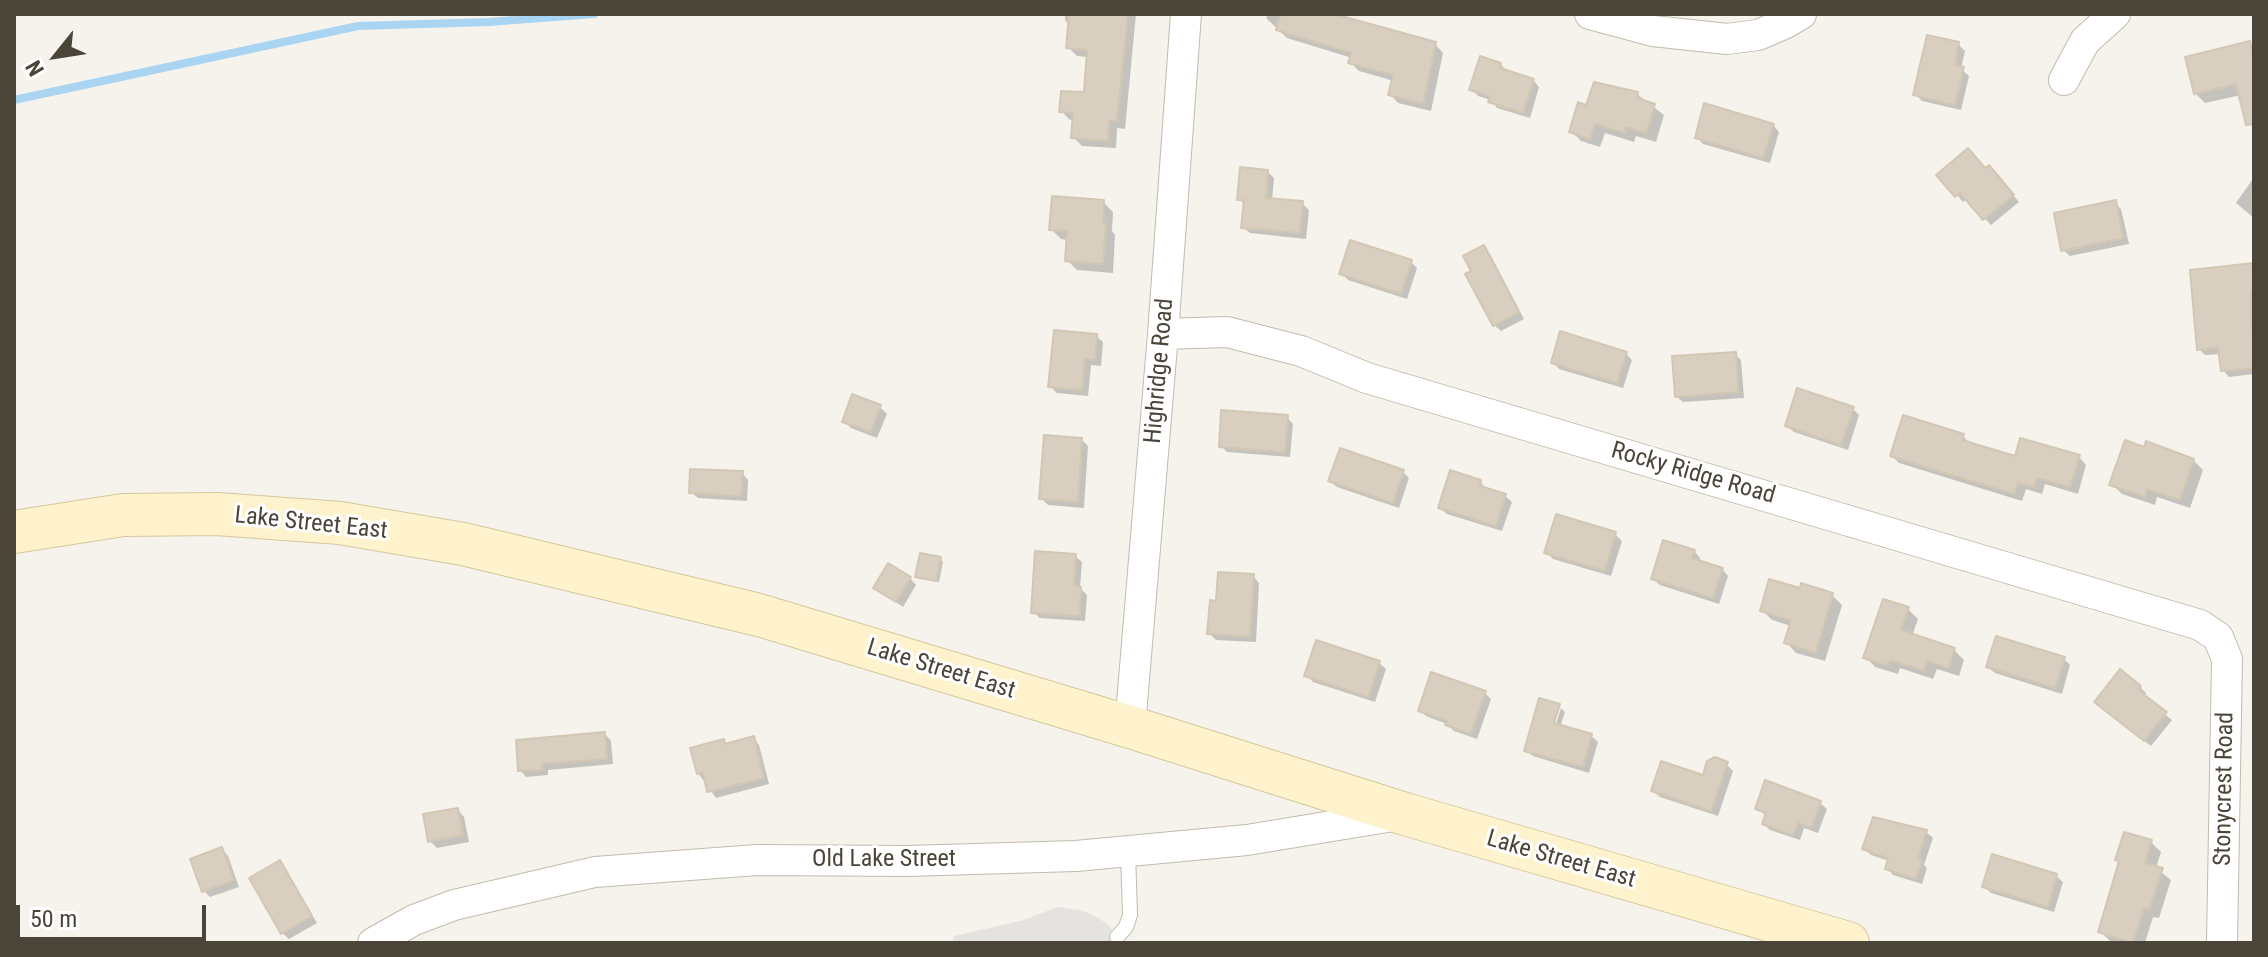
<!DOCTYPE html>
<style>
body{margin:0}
#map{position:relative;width:2268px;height:957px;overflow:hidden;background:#f6f3ec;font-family:"Roboto Condensed",sans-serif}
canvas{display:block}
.frame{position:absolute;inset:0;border:16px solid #4b4439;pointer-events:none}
.north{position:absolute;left:16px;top:16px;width:80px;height:80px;-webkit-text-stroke:6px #fff;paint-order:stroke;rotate:240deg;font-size:22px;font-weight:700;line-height:32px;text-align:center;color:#4b4439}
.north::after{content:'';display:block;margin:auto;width:28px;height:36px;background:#4b4439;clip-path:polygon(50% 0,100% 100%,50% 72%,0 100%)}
.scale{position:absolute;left:16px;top:905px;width:190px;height:36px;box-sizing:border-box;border:4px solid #4b4439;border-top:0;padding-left:10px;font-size:24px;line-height:28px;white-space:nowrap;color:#4b4439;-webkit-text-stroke:6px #fff;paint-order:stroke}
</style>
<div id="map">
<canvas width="2268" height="957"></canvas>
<div class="frame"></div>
<div class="north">N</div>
<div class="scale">50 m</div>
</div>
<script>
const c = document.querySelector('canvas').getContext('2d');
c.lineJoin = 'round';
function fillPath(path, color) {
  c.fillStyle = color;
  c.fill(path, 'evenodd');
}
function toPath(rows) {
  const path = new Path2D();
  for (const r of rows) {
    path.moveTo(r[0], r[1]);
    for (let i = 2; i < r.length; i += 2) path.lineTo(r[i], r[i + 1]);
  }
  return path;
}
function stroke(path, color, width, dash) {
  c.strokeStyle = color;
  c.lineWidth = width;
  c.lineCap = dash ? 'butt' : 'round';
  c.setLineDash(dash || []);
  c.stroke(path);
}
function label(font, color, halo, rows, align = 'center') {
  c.font = font + ' "Roboto Condensed",sans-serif';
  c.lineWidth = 6;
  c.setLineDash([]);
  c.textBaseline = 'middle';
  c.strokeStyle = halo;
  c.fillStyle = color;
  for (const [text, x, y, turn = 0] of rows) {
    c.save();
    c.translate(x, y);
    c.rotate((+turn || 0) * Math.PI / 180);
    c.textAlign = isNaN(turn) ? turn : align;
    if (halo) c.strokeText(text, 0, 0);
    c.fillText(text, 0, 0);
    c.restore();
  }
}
fillPath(toPath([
 [1057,907,1080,910,1093,915,1109,925,1121,943,952,943,954,936,1024,920]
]), '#e5e3e0');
fillPath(toPath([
 [1065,14,1136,14,1125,129,1117,128,1116,148,1082,146,1073,137,1074,120,1070,120,1062,112,1086,95,1088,57,1077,56,1068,47,1070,26,1065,20],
 [1268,14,1335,14,1338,17,1435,44,1443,53,1431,111,1398,103,1390,94,1394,81,1359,71,1350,62,1352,58,1287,38,1266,18],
 [1958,44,1965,51,1961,69,1969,76,1961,110,1922,101,1915,94],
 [2249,44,2254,48,2254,109,2241,95,2205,103,2195,93],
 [1500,64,1507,71,1533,80,1539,87,1530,118,1497,108,1491,100,1478,96,1472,89],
 [1637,94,1664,115,1656,142,1636,136,1634,142,1605,133,1600,147,1581,141,1571,131],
 [1773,125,1779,132,1770,163,1703,144,1697,137],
 [1267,171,1274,178,1272,201,1302,203,1309,210,1306,239,1250,233,1243,227,1245,205,1239,199],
 [1986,171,1995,174,2019,202,1991,225,1967,199,1963,202,1957,195],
 [2254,177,2254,218,2236,203],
 [1103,202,1113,212,1112,231,1115,235,1113,273,1077,270,1067,260,1068,240,1061,239,1051,229],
 [2115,203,2121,209,2129,244,2070,256,2063,250],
 [1484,247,1490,254,1524,319,1501,331,1494,325,1473,272],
 [1411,262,1417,268,1407,299,1348,280,1342,273],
 [2254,265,2254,374,2229,377,2223,370,2221,354,2205,355,2199,349],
 [1096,336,1103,342,1101,366,1091,365,1088,396,1057,393,1050,386],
 [1626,354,1632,360,1623,388,1559,369,1553,362],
 [1735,354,1741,360,1744,398,1683,402,1676,396],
 [880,407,887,414,877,438,851,428,844,421],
 [1853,409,1859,415,1848,450,1794,432,1787,426],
 [1287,417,1293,424,1290,457,1227,452,1221,446],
 [1963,436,1971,445,2016,458,2079,457,2086,465,2078,494,2045,484,2042,494,2026,489,2022,501,1899,463,1892,456],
 [1082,440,1088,446,1084,508,1048,505,1041,498],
 [2193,460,2203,470,2190,508,2157,497,2155,505,2122,494,2112,484],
 [1403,472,1409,478,1399,508,1337,487,1330,481],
 [742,473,748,480,747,501,698,498,691,492],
 [1480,481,1486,490,1505,496,1512,502,1502,531,1447,514,1440,508],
 [1615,534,1622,541,1611,576,1553,559,1546,552],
 [1694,551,1700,558,1699,562,1722,569,1728,576,1719,604,1660,585,1653,579],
 [1075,556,1082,562,1080,588,1087,595,1085,621,1040,618,1033,612],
 [940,559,943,562,939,582,917,576],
 [1253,576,1259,583,1256,642,1216,640,1209,633],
 [910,578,916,585,903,607,875,588],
 [1801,590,1832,595,1842,605,1825,661,1796,653,1787,643,1791,626,1772,620,1762,610],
 [1908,609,1918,619,1912,636,1954,650,1964,660,1959,676,1937,669,1933,679,1900,668,1898,674,1875,667,1866,657],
 [2064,659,2070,665,2062,694,1995,673,1988,667],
 [1379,663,1386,669,1375,702,1313,682,1307,675],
 [2140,687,2146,693,2144,697,2172,720,2151,746,2103,708],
 [1485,693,1491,699,1477,739,1454,731,1447,724,1426,716,1420,710],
 [1541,701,1560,707,1557,707,1549,732,1553,734,1561,708,1565,712,1560,727,1591,736,1598,742,1589,773,1533,756,1526,750],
 [605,734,611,741,613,764,548,770,548,775,526,777,520,770],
 [753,738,759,745,769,784,716,798,698,773,723,741,727,745],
 [1726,764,1733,771,1718,816,1660,797,1653,791,1704,778],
 [1820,803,1827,809,1818,833,1804,828,1800,840,1770,830,1764,824,1767,816,1757,809],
 [458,810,464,817,469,842,437,848,430,841],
 [1926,832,1933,838,1924,865,1927,868,1922,884,1893,875,1887,868,1889,861,1871,855,1864,849],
 [2151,842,2161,852,2156,868,2171,880,2159,918,2153,917,2145,943,2110,941,2100,931,2121,863,2117,859],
 [222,849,228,856,239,887,210,897,204,891],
 [279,863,317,923,289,939,282,933],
 [2056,876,2063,882,2054,912,1991,893,1984,886]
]), '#0003');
stroke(toPath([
 [14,100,358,26,489,22,594,14]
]), '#a9d4f2', 8);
const building = toPath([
 [1069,14,1128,14,1117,121,1109,121,1108,141,1071,138,1073,113,1059,112,1061,91,1084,92,1087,50,1066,48,1069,14],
 [1281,14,1334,14,1436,42,1423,104,1388,95,1393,75,1348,63,1351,53,1276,30,1281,14],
 [1927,35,1959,42,1955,65,1964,67,1955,105,1913,95,1927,35],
 [2250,41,2254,59,2254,124,2246,125,2236,84,2194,94,2185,57,2250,41],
 [1480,56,1501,63,1500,68,1534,79,1523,113,1488,102,1490,96,1469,90,1480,56],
 [1594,82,1638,92,1637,98,1655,104,1646,133,1626,127,1625,133,1595,124,1590,139,1569,132,1578,102,1586,105,1594,82],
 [1704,103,1774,124,1763,158,1695,138,1704,103],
 [1968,148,1985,168,1989,165,2014,195,1983,220,1960,193,1955,197,1936,175,1968,148],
 [1240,167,1268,170,1266,198,1303,201,1300,233,1241,228,1244,200,1237,200,1240,167],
 [1052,196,1104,200,1103,223,1106,223,1103,264,1065,261,1067,231,1049,230,1052,196],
 [2116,200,2123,238,2061,251,2054,213,2116,200],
 [1350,240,1412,260,1401,294,1339,274,1350,240],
 [1484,245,1519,312,1493,326,1465,274,1471,271,1463,256,1484,245],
 [2254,263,2254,294,2251,294,2254,368,2221,371,2218,348,2197,350,2190,270,2254,263],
 [1054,330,1097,334,1095,360,1085,359,1082,390,1048,387,1054,330],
 [1560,331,1627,352,1617,383,1551,363,1560,331],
 [1736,352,1738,392,1675,397,1672,356,1736,352],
 [1797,388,1854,407,1841,445,1785,426,1797,388],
 [852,394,881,405,871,432,842,422,852,394],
 [1221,410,1288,415,1285,452,1219,447,1221,410],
 [1903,415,1964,434,1962,440,2015,456,2020,438,2080,455,2070,487,2037,478,2034,487,2018,483,2014,494,1890,456,1903,415],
 [1044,435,1082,438,1078,502,1039,499,1044,435],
 [2125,440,2144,447,2146,441,2194,459,2180,500,2147,489,2145,497,2109,485,2125,440],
 [1340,448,1404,470,1393,503,1328,481,1340,448],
 [690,469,743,471,741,496,689,493,690,469],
 [1450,470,1481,480,1480,486,1506,494,1496,526,1438,508,1450,470],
 [1556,514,1616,532,1605,571,1544,553,1556,514],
 [1663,540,1695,550,1692,558,1723,568,1713,598,1651,579,1663,540],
 [1035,551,1076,554,1074,586,1081,587,1080,616,1031,613,1035,551],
 [920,553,941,557,936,581,915,577,920,553],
 [888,563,911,577,896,602,873,588,888,563],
 [1218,572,1254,574,1250,637,1207,634,1210,600,1216,601,1218,572],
 [1769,579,1800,588,1801,583,1833,593,1816,653,1784,643,1791,620,1760,611,1769,579],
 [1883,599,1909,607,1901,630,1955,648,1949,668,1927,661,1924,671,1890,660,1888,666,1863,658,1883,599],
 [1996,636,2065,657,2055,688,1986,667,1996,636],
 [1316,640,1380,661,1369,697,1304,676,1316,640],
 [2120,669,2141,686,2138,690,2167,712,2144,741,2094,702,2120,669],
 [1431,672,1486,691,1471,734,1445,725,1447,721,1418,711,1431,672],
 [1539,698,1560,704,1554,723,1592,734,1583,767,1524,751,1539,698],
 [605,732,607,759,542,764,543,770,518,771,516,740,605,732],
 [754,736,764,778,707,792,703,772,697,774,690,748,724,739,725,744,754,736],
 [1715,757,1728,762,1711,811,1651,791,1661,761,1703,775,1707,761,1715,757],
 [1765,780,1821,801,1811,828,1798,823,1793,835,1762,824,1766,813,1755,809,1765,780],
 [458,808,463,835,428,842,423,814,458,808],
 [1873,817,1927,830,1918,859,1922,860,1916,879,1885,869,1888,858,1862,849,1873,817],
 [2124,832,2152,840,2145,863,2163,868,2149,910,2144,908,2133,943,2098,932,2119,861,2115,860,2124,832],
 [222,847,234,880,202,892,190,859,222,847],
 [1992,854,2057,874,2048,907,1982,887,1992,854],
 [280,860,312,916,281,934,249,878,280,860]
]);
fillPath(building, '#d8cfc1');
stroke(building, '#d3c7b4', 2);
const service = toPath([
 [1117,937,1126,927,1130,915,1128,852]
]);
const minor = toPath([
 [1590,14,1653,31,1727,39,1758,35,1786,23,1801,14],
 [2064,80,2085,41,2115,14],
 [1163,334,1227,332,1301,351,1367,378,2200,625,2218,637,2227,659,2222,943],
 [1130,727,1163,334,1186,14],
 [373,943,414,920,454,905,595,872,757,860,907,861,1076,856,1247,840,1399,815]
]);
const secondary = toPath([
 [14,532,123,515,217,514,340,523,463,544,759,615,1130,727,1405,814,1848,943]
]);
stroke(service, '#c2bbae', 16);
stroke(minor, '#c2bbae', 32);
stroke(secondary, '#d6c79b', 44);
stroke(service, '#fff', 14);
stroke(minor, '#fff', 30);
stroke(secondary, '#fff3cd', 42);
label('24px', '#4b4439', '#fff', [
 ["Highridge Road",1160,371,-85],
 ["Rocky Ridge Road",1693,474,16],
 ["Lake Street East",311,524,6],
 ["Lake Street East",941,670,17],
 ["Stonycrest Road",2225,789,-89],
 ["Old Lake Street",884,860],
 ["Lake Street East",1561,860,16]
]);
</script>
